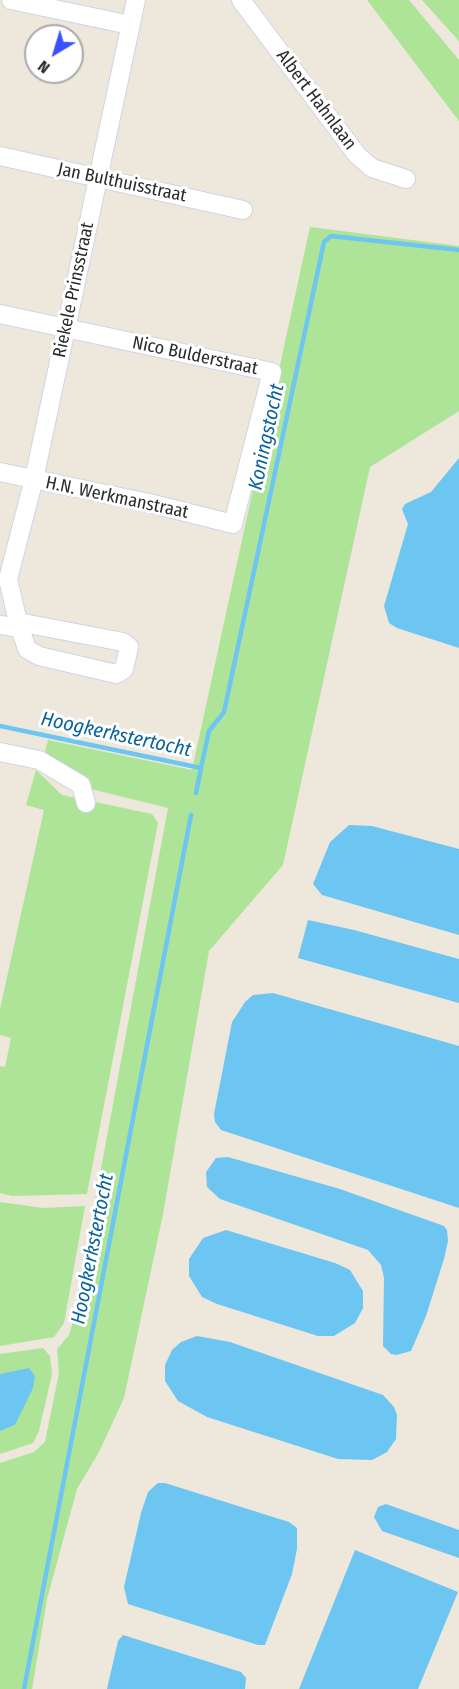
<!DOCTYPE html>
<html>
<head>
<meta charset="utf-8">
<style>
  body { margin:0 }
  #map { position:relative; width:459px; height:1689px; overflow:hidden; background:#ede7dc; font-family:"Fira Sans Condensed",sans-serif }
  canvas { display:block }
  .north { position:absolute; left:24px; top:24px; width:60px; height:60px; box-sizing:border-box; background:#fff; border:2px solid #aaa; border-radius:50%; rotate:218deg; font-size:16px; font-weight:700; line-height:24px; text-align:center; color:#2b2b2b }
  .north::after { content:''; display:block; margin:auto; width:21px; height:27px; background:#3952fd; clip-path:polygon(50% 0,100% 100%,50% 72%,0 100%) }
</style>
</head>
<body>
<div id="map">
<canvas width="459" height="1689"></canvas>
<div class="north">N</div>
</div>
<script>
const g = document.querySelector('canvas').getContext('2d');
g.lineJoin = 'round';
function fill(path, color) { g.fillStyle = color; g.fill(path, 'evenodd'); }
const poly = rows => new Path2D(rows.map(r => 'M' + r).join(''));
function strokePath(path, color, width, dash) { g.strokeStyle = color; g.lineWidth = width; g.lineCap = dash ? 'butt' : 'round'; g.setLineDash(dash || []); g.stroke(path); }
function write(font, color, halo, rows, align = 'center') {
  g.font = font + ' "Fira Sans Condensed",sans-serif'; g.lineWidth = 6; g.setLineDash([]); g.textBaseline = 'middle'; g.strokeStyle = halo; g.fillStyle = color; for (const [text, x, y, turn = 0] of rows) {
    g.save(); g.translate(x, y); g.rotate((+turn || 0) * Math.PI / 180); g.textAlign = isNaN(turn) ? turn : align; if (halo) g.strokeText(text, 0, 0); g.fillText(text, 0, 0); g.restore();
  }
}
const green = poly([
  [367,0,409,0,459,60,459,121],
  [422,0,459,0,459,42,457,39],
  [310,227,459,246,459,411,370,467,283,865,209,951,163,1214,124,1398,99,1452,77,1489,47,1599,32,1689,0,1689,0,1463,34,1452,45,1442,59,1373,57,1349,69,1335,72,1325,168,808,91,789,68,781,45,751,48,740,192,770],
  [36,770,62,795,152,814,158,823,87,1194,12,1196,0,1193,0,1066,5,1067,11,1038,0,1035,0,1009,44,810,26,805],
  [0,1202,44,1208,85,1206,64,1323,54,1337,0,1346],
  [43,1348,50,1356,52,1374,39,1431,33,1443,0,1454,0,1431,15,1425,29,1369,0,1374,0,1354]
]);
const water = poly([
  [459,458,459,648,397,628,389,623,384,606,408,524,402,509,405,504,431,492],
  [349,825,372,826,459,849,459,935,322,895,317,889,313,884,330,842],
  [308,920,354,930,459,959,459,1003,298,958],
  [273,993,459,1046,459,1208,221,1130,215,1122,214,1114,232,1022,245,1002,253,995],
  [228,1157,340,1189,444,1226,447,1230,448,1241,444,1259,426,1316,411,1351,396,1355,391,1354,383,1346,384,1278,381,1265,368,1250,220,1199,207,1187,206,1172,216,1158],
  [226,1230,335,1263,350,1270,363,1291,363,1308,355,1323,334,1336,318,1336,217,1304,202,1297,189,1276,189,1259,203,1238],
  [197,1336,230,1342,383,1395,394,1407,397,1415,396,1439,387,1452,372,1460,338,1459,207,1417,178,1401,165,1381,165,1365,172,1350,181,1342],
  [29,1368,35,1376,33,1388,15,1425,0,1431,0,1374],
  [158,1483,165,1483,289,1522,297,1528,297,1549,292,1574,265,1645,258,1645,128,1604,124,1587,141,1513,148,1492],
  [386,1504,459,1530,459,1558,382,1531,374,1517,378,1507],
  [355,1550,458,1592,418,1689,299,1689],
  [123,1635,241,1672,246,1678,245,1689,107,1689,118,1641]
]);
const stream = poly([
  [0,726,201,768,196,793],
  [201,768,209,731,224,712,324,242,331,236,459,250],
  [24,1689,191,815]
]);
const minor = poly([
  [11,0,130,25],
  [241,0,357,155,372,168,406,179],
  [0,156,243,210],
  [0,314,272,372,233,524,149,503,0,472],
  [18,622,27,649,39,656,116,674,124,669,129,647,123,642,18,622,8,579,34,479,136,0],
  [0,625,20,628],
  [0,752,39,760,81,785,86,803]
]);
const streetNames = [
  ["Albert Hahnlaan",316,100,53],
  ["Jan Bulthuisstraat",122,183,12],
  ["Riekele Prinsstraat",74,290,-78],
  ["Nico Bulderstraat",195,356,12],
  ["H.N. Werkmanstraat",117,498,12]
];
const waterNames = [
  ["Koningstocht",267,437,-78],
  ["Hoogkerkstertocht",116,735,12],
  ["Hoogkerkstertocht",93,1249,-79]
];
fill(green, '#ade498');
fill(water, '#6dc6f1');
strokePath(stream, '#6dc6f1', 4.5);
strokePath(minor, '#d1d4e4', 20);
strokePath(minor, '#fff', 18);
write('18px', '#2b2b2b', '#fff', streetNames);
write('italic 20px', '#0b639e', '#fff', waterNames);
</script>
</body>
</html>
